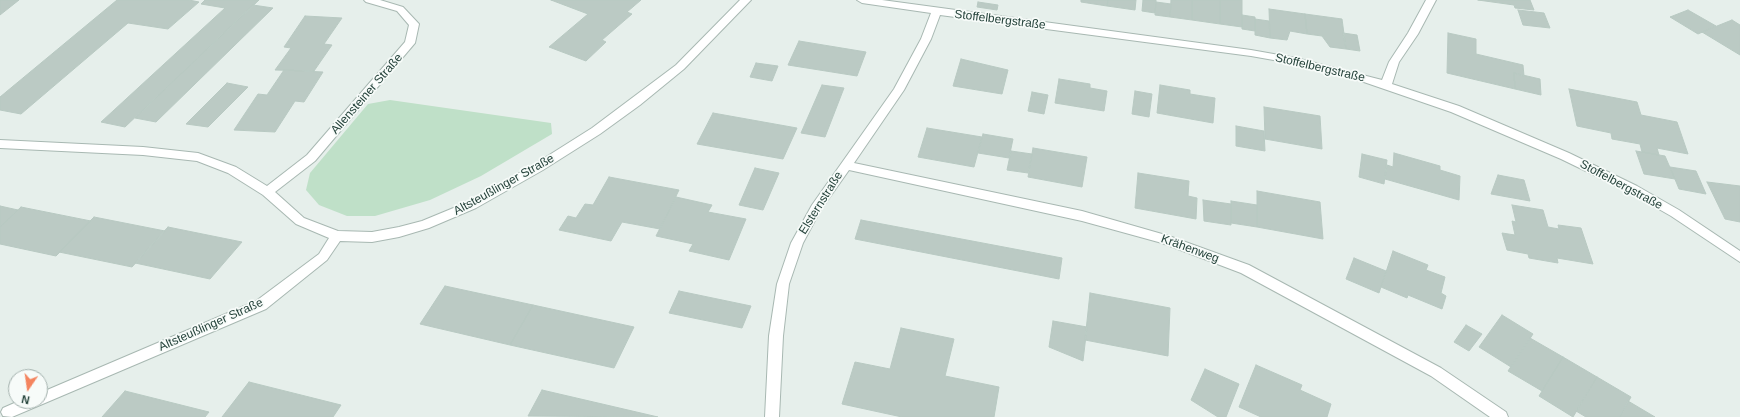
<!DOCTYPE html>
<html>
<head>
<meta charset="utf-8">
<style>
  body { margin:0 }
  #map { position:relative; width:1740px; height:417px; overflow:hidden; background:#e6efeb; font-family:Helvetica,sans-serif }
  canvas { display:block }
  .north { position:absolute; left:8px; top:369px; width:40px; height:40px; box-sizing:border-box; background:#f7fbf9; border:1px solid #a3b1ad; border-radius:50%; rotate:193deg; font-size:11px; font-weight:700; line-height:16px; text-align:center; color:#24423a }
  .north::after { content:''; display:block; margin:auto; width:14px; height:18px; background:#f4845f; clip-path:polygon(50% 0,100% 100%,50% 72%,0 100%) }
</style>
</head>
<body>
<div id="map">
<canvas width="1740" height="417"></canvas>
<div class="north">N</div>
</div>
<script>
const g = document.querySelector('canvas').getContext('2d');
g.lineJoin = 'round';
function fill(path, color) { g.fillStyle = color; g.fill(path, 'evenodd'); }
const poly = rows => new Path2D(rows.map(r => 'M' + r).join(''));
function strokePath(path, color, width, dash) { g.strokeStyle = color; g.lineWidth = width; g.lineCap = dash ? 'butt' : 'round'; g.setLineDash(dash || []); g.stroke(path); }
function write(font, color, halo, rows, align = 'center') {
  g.font = font + ' Helvetica,sans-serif'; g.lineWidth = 3.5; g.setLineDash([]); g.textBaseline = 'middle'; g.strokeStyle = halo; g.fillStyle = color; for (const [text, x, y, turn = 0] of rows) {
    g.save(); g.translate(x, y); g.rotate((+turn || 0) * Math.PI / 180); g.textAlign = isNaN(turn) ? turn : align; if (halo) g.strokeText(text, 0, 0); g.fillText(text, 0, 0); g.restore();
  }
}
const green = poly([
  [390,100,551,123,552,134,481,176,430,200,375,216,347,216,319,205,306,190,310,173,368,104]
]);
const building = poly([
  [0,0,19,0,0,15,0,0],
  [117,0,189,0,199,2,168,29,128,23,21,114,0,110,0,97,117,0],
  [205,0,259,0,125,127,101,122,225,8,201,4,205,0],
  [551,0,641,0,627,12,632,14,602,40,606,42,586,61,549,47,588,14,551,0],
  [1081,0,1108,0,1107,6,1081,2,1081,0],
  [1108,0,1136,0,1135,10,1107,6,1108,0],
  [1143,0,1156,0,1155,13,1142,11,1143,0],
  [1171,0,1192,0,1192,20,1170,17,1171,0],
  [1192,0,1220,0,1220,24,1192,20,1192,0],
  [1220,0,1242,0,1242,27,1220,24,1220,0],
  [1478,0,1530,0,1534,10,1515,8,1514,5,1478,0],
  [978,2,998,5,997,10,977,7,978,2],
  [1156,2,1171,4,1170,17,1155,15,1156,2],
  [253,5,273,8,156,122,135,118,253,5],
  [1269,9,1305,14,1307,34,1290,31,1287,40,1270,38,1269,9],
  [1518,10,1544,13,1550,28,1523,25,1518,10],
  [1688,10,1716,26,1698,34,1670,17,1688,10],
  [1305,14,1342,19,1346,49,1330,47,1322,36,1307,34,1305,14],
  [1242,15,1255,17,1255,31,1242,29,1242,15],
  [305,16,342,18,324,44,332,45,314,71,275,70,291,48,284,47,305,16],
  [1255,19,1269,21,1270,38,1255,35,1255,19],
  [1732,20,1740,25,1740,55,1702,32,1732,20],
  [1343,33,1357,35,1360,51,1346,49,1343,33],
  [1448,33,1476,39,1476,54,1523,65,1524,76,1514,73,1515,89,1447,73,1448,33],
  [799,41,866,52,857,76,788,65,799,41],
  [961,59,1008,70,1002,94,953,86,961,59],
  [756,63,778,66,772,81,750,77,756,63],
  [284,70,323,72,304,102,295,101,275,132,234,130,258,94,267,95,284,70],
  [1514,73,1540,79,1541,95,1515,89,1514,73],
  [1059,79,1090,84,1090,88,1107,91,1104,111,1055,103,1059,79],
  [227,83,248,87,208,127,186,124,227,83],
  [822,85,844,88,825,137,801,133,822,85],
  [1160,85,1190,90,1190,94,1215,98,1213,123,1157,113,1160,85],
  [1569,89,1637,102,1641,115,1677,122,1688,154,1657,148,1659,155,1642,152,1640,144,1612,139,1611,133,1577,126,1569,89],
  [1135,91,1152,94,1149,117,1132,114,1135,91],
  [1032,92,1048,95,1044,114,1028,111,1032,92],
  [1264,107,1320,116,1322,149,1265,139,1264,107],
  [713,113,797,128,783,159,697,144,713,113],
  [1236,126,1264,131,1265,151,1236,146,1236,126],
  [927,128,982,137,974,167,918,157,927,128],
  [983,134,1013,139,1009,158,978,153,983,134],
  [1033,148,1087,157,1082,187,1028,177,1033,148],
  [1011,151,1032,154,1028,173,1007,170,1011,151],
  [1636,151,1665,156,1675,179,1644,174,1636,151],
  [1394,153,1440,166,1440,170,1460,176,1459,200,1385,179,1387,165,1393,167,1394,153],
  [1362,154,1387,160,1384,184,1359,177,1362,154],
  [1670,167,1696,171,1706,194,1679,189,1670,167],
  [755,168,779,173,763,210,739,205,755,168],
  [1138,173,1189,181,1188,196,1197,198,1196,219,1135,208,1138,173],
  [1498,175,1524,180,1530,201,1491,194,1498,175],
  [609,177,679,190,660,229,622,222,611,241,559,230,568,216,576,218,585,204,593,205,609,177],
  [1707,182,1740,186,1740,222,1725,219,1707,182],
  [1257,191,1320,202,1323,239,1257,227,1257,191],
  [676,197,712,205,708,212,746,219,729,260,689,251,693,244,656,236,676,197],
  [1203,200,1231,204,1231,225,1204,221,1203,200],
  [1231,201,1257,205,1257,227,1231,223,1231,201],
  [1512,205,1543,210,1548,227,1559,229,1558,225,1581,228,1593,264,1557,258,1558,263,1529,258,1528,254,1507,250,1502,233,1515,235,1512,221,1516,222,1512,205],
  [0,206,18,210,0,227,0,206],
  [21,207,91,221,56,256,0,244,0,227,21,207],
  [94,217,165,231,132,267,59,252,94,217],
  [861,220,1062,258,1059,279,855,239,861,220],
  [168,227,242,242,210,279,135,263,168,227],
  [1393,251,1428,265,1426,270,1445,277,1441,293,1446,296,1442,309,1408,295,1407,298,1381,287,1393,251],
  [1354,258,1386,271,1379,293,1346,279,1354,258],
  [445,286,533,305,510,345,420,324,445,286],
  [679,291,751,306,742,328,669,313,679,291],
  [1090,293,1170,308,1168,356,1085,340,1090,293],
  [533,305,634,327,614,368,510,345,533,305],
  [1502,315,1533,334,1511,367,1479,347,1502,315],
  [1053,321,1087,327,1083,361,1049,347,1053,321],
  [1466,325,1482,334,1469,351,1454,342,1466,325],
  [901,328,954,339,945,376,999,387,994,417,902,417,842,404,855,362,890,369,901,328],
  [1530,338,1563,357,1542,391,1508,371,1530,338],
  [1563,357,1597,377,1573,417,1539,396,1563,357],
  [1256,365,1302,385,1300,390,1331,404,1327,417,1261,417,1239,407,1256,365],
  [1205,369,1239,384,1226,417,1218,417,1191,400,1205,369],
  [1597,377,1631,397,1620,417,1586,417,1576,411,1597,377],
  [249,382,341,405,333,417,222,417,249,382],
  [542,390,658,417,528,416,542,390],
  [125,391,209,412,205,417,102,417,125,391],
  [1628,401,1655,417,1620,417,1628,401]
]);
const minor = poly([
  [364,0,380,0,403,7,419,24,415,43,315,161,275,192,304,218,338,231,372,232,399,227,422,221,468,202,535,164,592,128,676,65,740,0,751,0,684,69,640,105,600,134,543,170,476,208,429,228,399,237,372,242,340,241,327,260,266,309,45,403,12,417,3,416,1,412,3,408,19,401,40,401,40,393,256,301,319,254,329,238,296,224,263,195,228,173,197,161,143,155,0,148,0,140,143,147,198,153,236,167,267,186,307,155,405,42,409,25,397,11,366,2,364,0],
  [857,0,882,0,1251,50,1296,58,1382,80,1389,62,1408,33,1426,0,1436,0,1418,34,1399,62,1392,84,1459,106,1569,153,1637,186,1679,210,1740,251,1740,262,1671,216,1629,192,1561,159,1451,112,1358,80,1296,64,1251,56,940,15,931,39,904,90,854,163,1082,211,1169,236,1249,265,1441,368,1506,412,1508,417,1490,417,1431,376,1241,273,1162,243,1082,221,849,170,820,211,803,243,789,284,783,336,779,417,765,417,769,336,777,284,791,243,812,205,894,89,921,39,931,13,862,3,857,0]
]);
const streetNames = [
  ["Stoffelbergstraße",1000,20,7],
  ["Stoffelbergstraße",1320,68,13],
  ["Allensteiner Straße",367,94,-49],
  ["Altsteußlinger Straße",504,185,-29],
  ["Stoffelbergstraße",1621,185,28],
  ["Elsternstraße",821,203,-58],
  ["Krähenweg",1190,249,20],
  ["Altsteußlinger Straße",211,325,-24]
];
fill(green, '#bfe0c8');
fill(building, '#bbcac4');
strokePath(building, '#b8c9c2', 1);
strokePath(minor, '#a8b8b2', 2);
fill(minor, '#fff');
write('12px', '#24423a', '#f7fbf9', streetNames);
</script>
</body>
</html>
